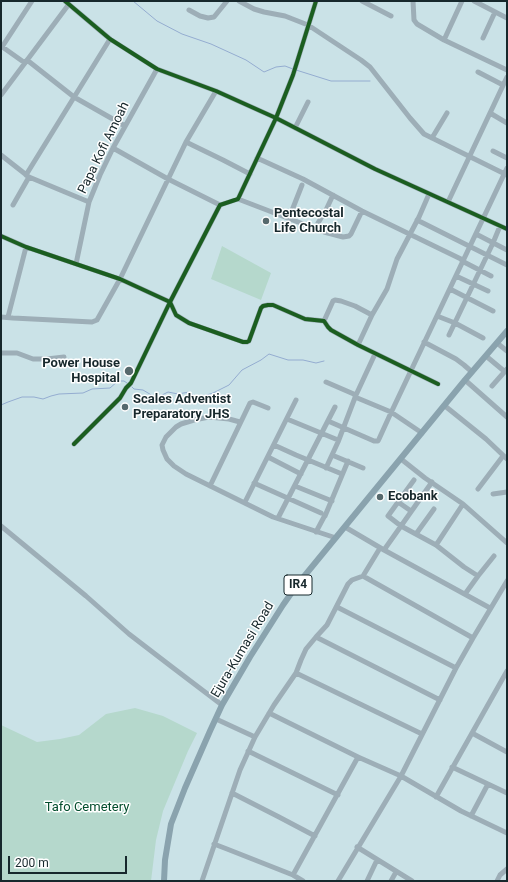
<!DOCTYPE html>
<html>
<head>
<meta charset="utf-8">
<style>
  body { margin:0 }
  #map { position:relative; width:508px; height:882px; overflow:hidden; background:#cae2e7; font-family:Roboto,sans-serif }
  canvas { display:block }
  .frame { position:absolute; inset:0; border:2px solid #17282c; pointer-events:none }
  .scale { position:absolute; left:8px; top:856px; width:119px; height:18px; box-sizing:border-box; border:2px solid #17282c; border-top:0; padding-left:5px; font-size:12px; line-height:14px; white-space:nowrap; color:#17282c; -webkit-text-stroke:3px #fff; paint-order:stroke }
</style>
</head>
<body>
<div id="map">
<canvas width="508" height="882"></canvas>
<div class="frame"></div>
<div class="scale">200 m</div>
</div>
<script>
const g = document.querySelector('canvas').getContext('2d');
g.lineJoin = 'round';
function fill(path, color) { g.fillStyle = color; g.fill(path, 'evenodd'); }
const poly = rows => new Path2D(rows.map(r => 'M' + r).join(''));
function strokePath(path, color, width, dash) { g.strokeStyle = color; g.lineWidth = width; g.lineCap = dash ? 'butt' : 'round'; g.setLineDash(dash || []); g.stroke(path); }
function write(font, color, halo, rows, align = 'center') {
  g.font = font + ' Roboto,sans-serif'; g.lineWidth = 3; g.setLineDash([]); g.textBaseline = 'middle'; g.strokeStyle = halo; g.fillStyle = color; for (const [text, x, y, turn = 0] of rows) {
    g.save(); g.translate(x, y); g.rotate((+turn || 0) * Math.PI / 180); g.textAlign = isNaN(turn) ? turn : align; if (halo) g.strokeText(text, 0, 0); g.fillText(text, 0, 0); g.restore();
  }
}
const green = poly([
  [222,246,271,273,261,300,211,279],
  [135,708,163,716,197,733,188,751,163,811,156,840,151,881,1,881,1,725,37,742,60,739,79,735,106,714]
]);
const stream = poly([
  [133,1,157,21,182,34,211,44,246,60,264,72,276,67,285,66,293,69],
  [296,70,331,81,370,81],
  [132,387,134,389,143,390,153,396,160,396,168,392,178,394,189,392,197,398,213,393,229,385,242,370,261,360,269,354,288,360,303,360,316,363,324,361],
  [1,405,8,402,22,397,34,397,43,399,51,396,59,394,83,393,92,389,110,388,118,381,124,381,127,383]
]);
const minor = poly([
  [65,1,110,39,157,69,216,91,276,118,375,169,507,229],
  [239,1,254,9,264,12,285,16,308,25,361,60,370,67,410,118,424,134,507,175],
  [362,1,391,16],
  [413,1,414,20,417,24,444,40,507,70],
  [474,1,507,18],
  [189,10,200,16,208,18,214,17,227,1],
  [483,38,495,12],
  [444,40,462,1],
  [1,46,25,63],
  [2,47,32,1],
  [27,60,74,97,125,126],
  [478,72,503,85],
  [1,95,69,4],
  [490,113,507,123],
  [295,128,308,102],
  [432,138,447,113],
  [186,142,223,160,250,174],
  [113,148,168,179,220,205],
  [493,151,507,158],
  [1,155,29,177,89,202],
  [257,158,303,179,362,211,463,260],
  [26,175,110,39],
  [238,199,324,232,343,237,349,236,351,234,362,211],
  [448,202,507,77],
  [13,205,29,177],
  [289,218,302,185],
  [417,220,507,265],
  [318,223,326,210,333,195],
  [476,234,507,250],
  [1,236,26,247,120,279,170,302,176,315,189,323,243,342,247,342,249,341,261,308,263,306,268,305,273,305,305,319,324,321,328,327,331,330,358,345,438,384],
  [462,261,491,276],
  [76,264,89,202,100,175,113,148,157,69],
  [456,276,488,291],
  [450,289,493,311],
  [437,316,455,323,483,338],
  [1,317,13,318,92,322,97,320,120,279,186,142,216,91],
  [8,317,26,247],
  [324,321,333,301,335,300,341,301,355,306,372,315],
  [449,335,493,243,500,226],
  [424,342,456,359,464,365,472,372],
  [497,343,507,351],
  [358,345,372,315,387,289,397,259,419,217,429,194],
  [1,353,17,353,33,359,47,359,64,357],
  [486,356,504,371],
  [465,380,507,417],
  [326,382,356,395],
  [492,386,507,369],
  [355,397,391,412,422,433],
  [445,406,486,439,507,459],
  [287,419,338,440],
  [328,421,374,441,378,441,379,439,389,417,507,168],
  [240,422,229,419,209,417,194,420,181,424,176,427,166,437,162,445,163,450,167,459,174,466,186,474,273,517,336,538],
  [74,444,120,398,126,388,131,383,170,302,220,205,238,199,276,118,293,75,316,1],
  [274,445,296,455,342,474],
  [332,455,363,468],
  [268,457,301,474],
  [401,459,425,478,463,504,507,543],
  [326,468,338,442,356,395,375,354],
  [414,480,406,491,419,500],
  [254,483,321,513],
  [210,486,250,403,253,402,268,408],
  [295,486,332,501],
  [478,489,503,456],
  [406,491,388,516,401,526,432,482],
  [493,494,507,492],
  [245,502,296,400],
  [398,502,411,511],
  [278,518,335,407],
  [1,526,86,596,129,634,172,667,222,705],
  [345,527,384,550,490,608],
  [316,532,324,517,325,516,348,461],
  [416,534,434,509],
  [436,545,464,567,478,576],
  [384,550,401,526,436,545,463,504],
  [363,576,473,638],
  [465,594,478,576,494,556],
  [337,607,456,668],
  [316,637,440,700],
  [296,673,422,734],
  [269,713,358,757,401,776,461,811,507,833],
  [216,719,255,737],
  [472,733,507,752],
  [248,751,338,795],
  [452,767,507,793],
  [232,793,279,817,315,836],
  [436,797,507,671],
  [471,816,488,784],
  [214,844,227,849,293,875,303,881],
  [357,847,412,881],
  [293,875,358,757],
  [202,881,240,770,255,737,274,705,296,673,301,660,306,649,316,637,327,625,348,584,352,580,363,576,380,548],
  [338,881,401,776,456,668,473,638,507,581],
  [367,881,377,860],
  [391,881,396,872],
  [497,881,500,875,507,869]
]);
const major = poly([
  [164,881,165,860,171,824,185,788,210,731,222,705,250,657,283,605,297,585,465,380,507,331]
]);
const cycleway = poly([
  [65,1,110,39,157,69,216,91,276,118,375,169,507,229],
  [1,236,26,247,120,279,170,302,176,315,189,323,243,342,247,342,249,341,261,308,263,306,268,305,273,305,305,319,324,321,328,327,331,330,358,345,438,384],
  [74,444,120,398,126,388,131,383,170,302,220,205,238,199,276,118,293,75,316,1]
]);
const markers = [
  [266,221,4,"#56696d"],
  [129,371,5,"#56696d"],
  [125,407,4,"#56696d"],
  [380,497,4,"#56696d"]
];
const shields = [
  [298,585,28]
];
const shieldNames = [
  ["IR4",298,585]
];
const streetNames = [
  ["Papa Kofi Amoah",104,148,-64],
  ["Ejura-Kumasi Road",243,650,-59]
];
const poiNames = [
  ["Pentecostal",274,214],
  ["Life Church",274,229],
  ["Power House",120,364,"right"],
  ["Hospital",120,379,"right"],
  ["Scales Adventist",133,400],
  ["Preparatory JHS",133,415],
  ["Ecobank",388,497]
];
const parkNames = [
  ["Tafo Cemetery",87,808]
];
fill(green, '#b5d8cc');
strokePath(stream, '#94acd0', 1);
strokePath(minor, '#9daeb7', 5);
strokePath(major, '#8aa3ae', 6);
strokePath(cycleway, '#1b5e20', 4);
for (const [x, y, r, color] of markers) { const dot = new Path2D(); dot.arc(x, y, r, 0, 2 * Math.PI); g.fillStyle = color; g.fill(dot); strokePath(dot, '#fff', 1.5); }
for (const [x, y, w] of shields) { const box = new Path2D(); box.roundRect(x - w / 2, y - 10, w, 20, 3); g.fillStyle = '#fff'; g.fill(box); strokePath(box, '#17282c', 1); }
write('bold 12px', '#17282c', null, shieldNames);
write('13px', '#17282c', '#fff', streetNames);
write('bold 13px', '#17282c', '#fff', poiNames, 'left');
write('13px', '#034d2d', '#fff', parkNames);
</script>
</body>
</html>
